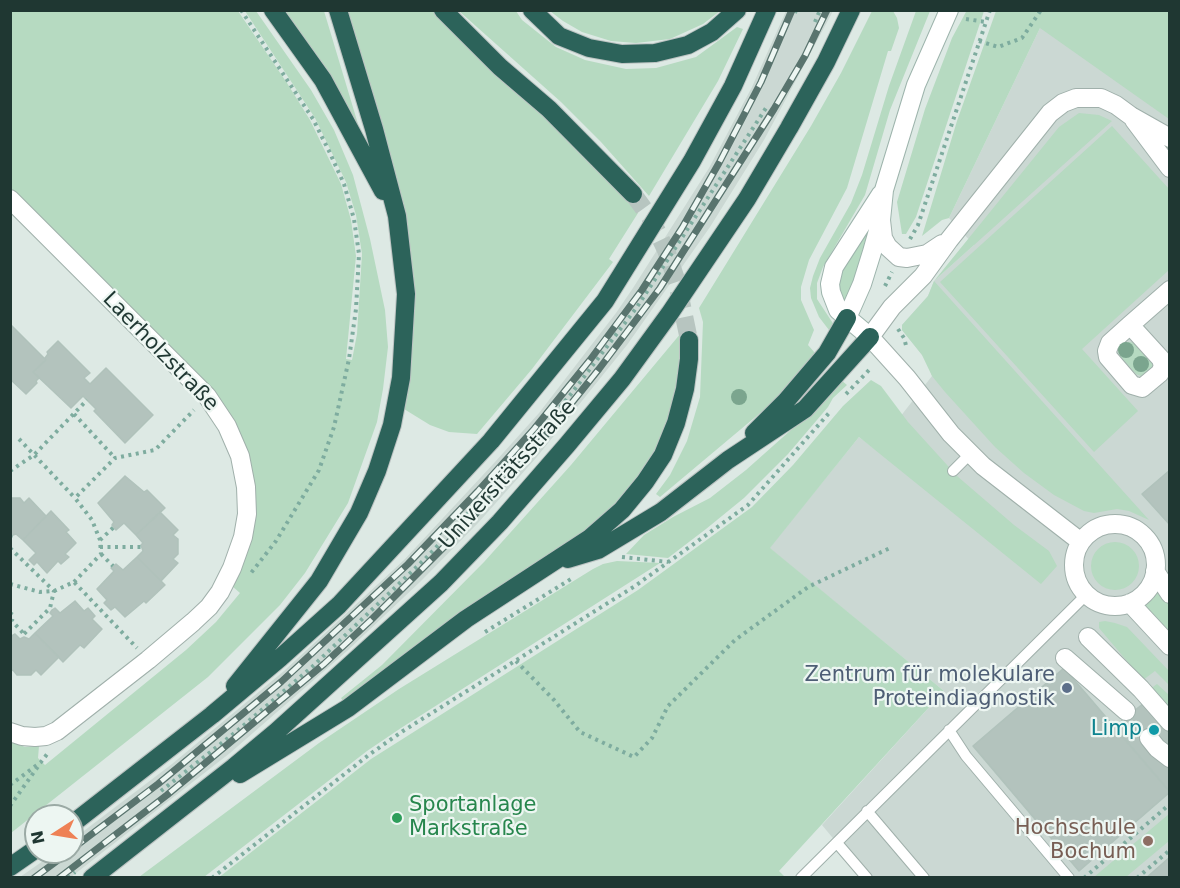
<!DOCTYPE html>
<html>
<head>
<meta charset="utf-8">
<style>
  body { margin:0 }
  #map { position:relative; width:1180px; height:888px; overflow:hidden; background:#dde9e4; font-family:"DejaVu Sans",sans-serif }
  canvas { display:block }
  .frame { position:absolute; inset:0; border:12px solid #1f3732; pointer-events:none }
  .north { position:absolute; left:24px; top:804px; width:60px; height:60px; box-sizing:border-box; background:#edf6f2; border:2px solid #9baaa5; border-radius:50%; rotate:258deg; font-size:16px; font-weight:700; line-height:24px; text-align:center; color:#1f3732 }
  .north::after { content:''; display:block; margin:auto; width:21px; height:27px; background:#ee8155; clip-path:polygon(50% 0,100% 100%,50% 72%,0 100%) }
</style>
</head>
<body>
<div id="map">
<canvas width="1180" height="888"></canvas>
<div class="frame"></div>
<div class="north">N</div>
</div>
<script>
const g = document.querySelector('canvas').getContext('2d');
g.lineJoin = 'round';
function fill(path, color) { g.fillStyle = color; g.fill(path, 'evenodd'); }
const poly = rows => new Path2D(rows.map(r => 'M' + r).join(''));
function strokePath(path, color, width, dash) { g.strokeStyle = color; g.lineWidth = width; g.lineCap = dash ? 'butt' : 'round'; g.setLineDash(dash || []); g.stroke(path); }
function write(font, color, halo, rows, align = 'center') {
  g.font = font + ' "DejaVu Sans",sans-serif'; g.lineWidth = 4.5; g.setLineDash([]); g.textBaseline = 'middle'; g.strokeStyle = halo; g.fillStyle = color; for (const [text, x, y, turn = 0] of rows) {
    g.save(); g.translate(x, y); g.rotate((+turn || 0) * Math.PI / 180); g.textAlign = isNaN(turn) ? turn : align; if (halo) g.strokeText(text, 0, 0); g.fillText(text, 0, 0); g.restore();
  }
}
const built = poly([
  [786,11,833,11,764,140,710,227,627,345,536,458,478,523,421,581,347,651,230,753,71,877,20,877,56,852,72,852,72,840,172,764,284,671,404,560,495,462,539,413,616,313,633,288,709,168,752,87],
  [1169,11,1169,877,865,877,822,825,944,691,769,548,859,437,875,449,932,376,927,361,902,330,902,325,928,296,934,281,974,245,949,218,1040,28]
]);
const green = poly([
  [967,10,984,11,916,217,906,234,902,234,897,202,925,109,952,38],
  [11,11,238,11,287,83,310,120,341,184,351,220,356,256,346,359,352,360,357,334,362,254,356,215,346,182,315,118,245,11,256,11,311,90,334,130,353,175,370,239,385,310,388,347,383,389,377,422,348,503,305,573,280,605,208,677,11,833,10,741,25,747,39,746,38,758,45,765,186,650,216,622,240,593,232,586,252,512,212,390,11,189],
  [281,11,324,11,361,134],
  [344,11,435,11,585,155,638,213,609,259,613,262,532,369,477,434,449,432,430,425,404,409,411,363,414,317,413,277],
  [459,11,516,11,522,20,556,47,585,60,626,69,656,68,696,57,737,27,743,29,718,81,649,196,601,142,561,102],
  [550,11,720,11,703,24,670,39,636,43,611,41,582,32,563,21],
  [872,11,893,11,897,18,899,28,891,51,888,51,847,188,809,260,801,287,801,300,814,330,808,345,815,353,784,393,660,497,656,494,670,475,687,441,700,397,703,322,699,308,811,126,841,73],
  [916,11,930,11,890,110,865,195,823,267,817,283,817,299,836,328,832,334,819,317,811,298,810,288,813,276,820,258,851,203,862,175,889,86],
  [996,11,1169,11,1169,119,1040,28,949,218,942,220,922,236,957,121],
  [1079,113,1099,115,1112,121,934,281,1149,520,1129,511,1117,509,1094,513,1084,511,1054,495,1024,473,995,447,945,392,932,376,922,355,902,330,902,325,928,296,934,281,1059,127],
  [1112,126,1169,189,1169,270,1082,349,1138,411,1094,452,940,282],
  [867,231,871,233,847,302,843,300,838,281,841,268],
  [681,333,682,360,669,419,658,448,642,476,618,504,575,541,343,701,341,698,382,665,484,562,571,465],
  [1130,342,1135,343,1153,363,1155,366,1148,375,1141,376,1136,374,1119,355,1118,349,1124,343],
  [841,380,847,385,833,398,828,407,788,454,744,498,706,529,668,558,626,554,644,535,673,517,710,498,746,470,801,421],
  [871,380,881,386,908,422,957,476,1014,525,1049,551,1057,566,1041,584,859,437,770,548,944,691,779,871,785,877,218,878,371,759,638,590,752,507,793,465,843,406],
  '1091 566a24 24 0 1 1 48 0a24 24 0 1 1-48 0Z',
  [617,561,660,563,401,728,367,751,204,877,139,877,319,743,399,689,593,569,603,564],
  [1157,592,1169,605,1169,636,1142,607,1153,599],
  [1105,621,1115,623,1127,627,1169,671,1169,685,1155,671,1143,680,1099,628,1099,622],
  [1157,684,1169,695,1169,711,1150,689],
  [1169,814,1169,841,1126,877,1094,877]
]);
const building = poly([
  [10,324,46,360,33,372,39,378,36,381,37,383,26,394,10,379,10,324],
  [58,341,90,373,84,378,90,384,106,368,153,415,125,443,94,411,96,409,83,396,71,408,33,372,46,360,45,358,48,354,47,352,58,341],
  [1170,470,1170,525,1142,494,1170,470],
  [125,476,144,492,147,490,165,508,136,535,124,523,116,530,112,525,114,522,98,503,125,476],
  [10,498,20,498,24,503,29,498,46,516,23,540,16,534,10,536,10,498],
  [51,511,69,530,66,532,76,543,65,554,69,557,61,564,58,561,47,573,37,562,34,565,29,560,36,553,23,540,51,511],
  [160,512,178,530,173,535,178,539,178,554,173,559,178,563,161,581,137,557,143,551,141,545,143,543,136,535,160,512],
  [137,557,165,585,146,603,144,601,125,617,115,607,111,610,104,603,107,600,97,589,114,571,111,568,116,564,123,570,137,557],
  [75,601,84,611,88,608,95,616,92,619,102,629,84,648,80,645,63,662,35,633,53,616,50,613,52,610,55,608,60,613,75,601],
  [35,633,59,657,41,675,36,670,31,675,17,675,13,670,10,672,10,637,15,634,20,639,24,637,29,639,35,633],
  [1064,668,1170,792,1079,871,973,746,1064,668],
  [1144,703,1170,712,1170,792,1114,727,1144,703],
  [1170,857,1170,878,1146,878,1170,857]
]);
const highwayTunnel = poly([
  [633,194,650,217,666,250,677,282,689,340]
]);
const path = poly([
  [241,10,313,119,329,151,344,184,354,219,359,254,356,309,349,359,334,427,319,470,276,541,251,573],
  [795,13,796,10],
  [966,19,986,22],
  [815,22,820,10],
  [979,41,998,47,1022,38,1041,10],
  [910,239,918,225,990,10],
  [885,286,892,272],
  [898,329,904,338,907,349],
  [846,394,872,367],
  [74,414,115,458],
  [19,439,75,498],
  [10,471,34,455,87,400],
  [10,538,11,535],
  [100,540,114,527],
  [100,547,141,547],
  [10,548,54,591,50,608,24,634,24,637],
  [101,554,113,566],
  [622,557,668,562],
  [74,582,101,554,100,540,92,520,75,498,115,458,155,450,194,410],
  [10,584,40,592,54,591,74,582,137,648],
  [10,613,13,615,12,621,24,634],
  [485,632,571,579],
  [516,661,554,700,580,732,634,757,652,738,668,706,735,640,808,587,892,547],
  [1047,680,1055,674],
  [10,785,41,762,48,753],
  [161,791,237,731,312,667,427,557,488,492,571,394,637,307,766,108],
  [10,806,39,765],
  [68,878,75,872],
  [212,878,370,754,403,731,635,586,748,505,829,413],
  [1084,878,1170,804],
  [1137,878,1170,850]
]);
const lane = poly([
  [953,471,970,454],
  [949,730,966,756,1069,878],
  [867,811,924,878],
  [837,843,867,878],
  [801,878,1086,595]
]);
const street = poly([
  [1134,120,1170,168],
  [10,199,207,396,227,426,240,456,246,487,247,514,243,537,232,568,220,592,209,607,193,622,148,660,57,731,46,736,35,737,22,736,10,732],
  [881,220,883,238,888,247,899,257,907,258,927,254,942,244],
  [1130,325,1161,359,1163,366,1160,373,1142,388,1132,385,1108,357,1107,351,1110,343,1130,325,1170,290],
  '1074 565a41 41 0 1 1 82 0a41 41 0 1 1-82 0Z',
  [1081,542,983,466,951,434,907,378,870,337,892,307,923,276,949,240,1050,113,1063,103,1076,98,1101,98,1116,105,1131,116,1170,138],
  [1155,571,1170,594],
  [1130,603,1170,646],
  [1088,637,1141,689,1170,722],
  [1065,658,1126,711],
  [1149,738,1157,748,1170,758]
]);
const secondary = poly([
  [847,318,862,284,872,252,881,220,884,190,916,85,949,10],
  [870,337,838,310,831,292,830,284,834,267,881,194]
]);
const highway = poly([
  [273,10,323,80,383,191],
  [443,10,500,67,549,109,633,194],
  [532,10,559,36,589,48,622,54,655,53,688,45,712,32,737,10],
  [754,433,786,401,827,353,847,318],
  [568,559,598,550,661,512,728,460,805,409,870,337],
  [235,686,319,581,359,513,377,471,392,425,401,378,406,294,397,216,374,129,338,10],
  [240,774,348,708,466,619,590,538,622,510,645,482,663,455,676,423,685,389,689,359,689,340],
  [72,824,212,715,280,658,339,605,491,441,605,301,692,161,733,86,767,10],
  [10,867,36,849],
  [92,878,234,767,276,732,441,583,500,522,567,445,622,379,670,313,747,199,789,128,826,62,851,10]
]);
const rail = poly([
  [72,849,158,784,281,682,408,564,478,491,534,429,590,360,642,290,682,228,719,163,761,82,792,10],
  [34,878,69,852],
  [59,878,167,795,324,664,371,620,462,529,533,451,599,369,660,288,774,109,805,56,827,10]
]);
const trees = [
  [1126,350],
  [1141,364],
  [739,397]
];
const markers = [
  [1067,688,6,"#5c6f8a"],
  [1154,730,6,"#0f9aa8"],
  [397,818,6,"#2e9e5b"],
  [1148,841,6,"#8d6e63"]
];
const streetNames = [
  ["Laerholzstraße",160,352,46],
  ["Universitätsstraße",508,475,-48]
];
const serviceNames = [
  ["Zentrum für molekulare",1055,676],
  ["Proteindiagnostik",1055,700]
];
const cultureNames = [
  ["Limp",1142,730]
];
const leisureNames = [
  ["Sportanlage",409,806],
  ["Markstraße",409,830]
];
const educationNames = [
  ["Hochschule",1136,829],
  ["Bochum",1136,853]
];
fill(built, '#cbd8d3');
fill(green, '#b6dac1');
fill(building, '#b3c3bd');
strokePath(building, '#b0c2bb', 1.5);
strokePath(highwayTunnel, '#b7c5c0', 18, [18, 9]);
strokePath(lane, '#a0b0ab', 12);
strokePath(street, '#a0b0ab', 20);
strokePath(secondary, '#9db4ac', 20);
strokePath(highway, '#bcc3c2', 20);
strokePath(path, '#7eac9f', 4, [3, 4.5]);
strokePath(lane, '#fff', 10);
strokePath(street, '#fff', 18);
strokePath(secondary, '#fff', 18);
strokePath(highway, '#2c635a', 18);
strokePath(rail, '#59746e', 7);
strokePath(rail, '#edf6f2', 4.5, [14]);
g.fillStyle = '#7ba58e';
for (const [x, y] of trees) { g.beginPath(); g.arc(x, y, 8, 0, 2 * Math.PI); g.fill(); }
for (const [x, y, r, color] of markers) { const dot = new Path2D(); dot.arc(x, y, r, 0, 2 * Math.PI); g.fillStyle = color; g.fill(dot); strokePath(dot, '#edf6f2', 2); }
write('21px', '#1f3732', '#edf6f2', streetNames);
write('21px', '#4e5e75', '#edf6f2', serviceNames, 'right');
write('21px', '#0d838f', '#edf6f2', cultureNames, 'right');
write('21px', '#27864d', '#edf6f2', leisureNames, 'left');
write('21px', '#785e54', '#edf6f2', educationNames, 'right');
</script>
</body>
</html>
